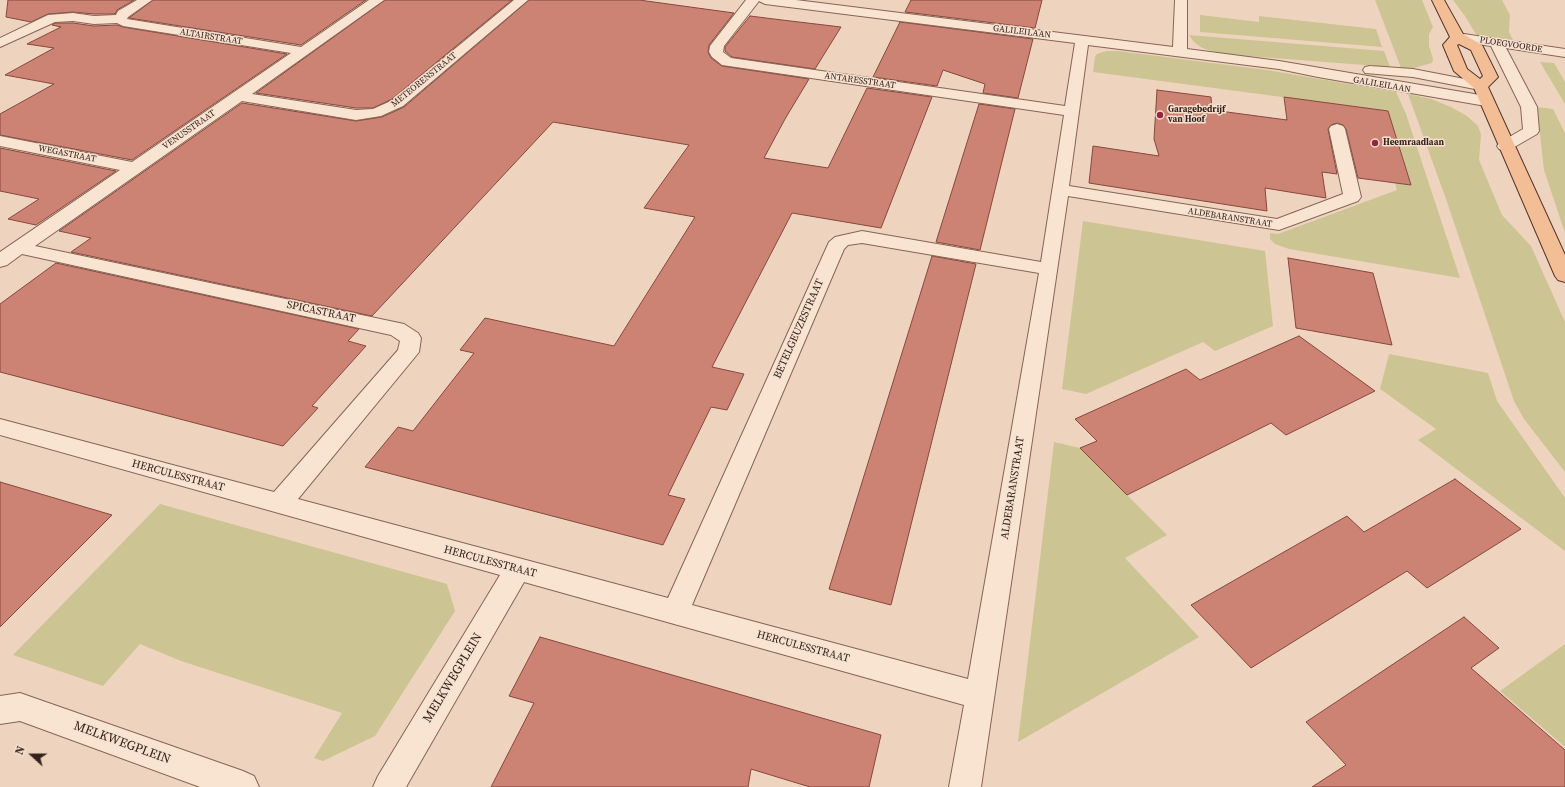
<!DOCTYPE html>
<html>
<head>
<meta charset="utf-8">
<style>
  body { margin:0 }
  #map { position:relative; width:1565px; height:787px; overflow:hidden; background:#eed4bf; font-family:"Source Serif 4",serif }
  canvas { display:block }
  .north { position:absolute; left:12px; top:735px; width:40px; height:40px; -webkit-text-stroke:3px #f6e0ce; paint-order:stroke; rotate:291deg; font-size:11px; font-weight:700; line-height:16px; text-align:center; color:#36221c }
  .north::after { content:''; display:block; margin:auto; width:14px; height:18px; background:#36221c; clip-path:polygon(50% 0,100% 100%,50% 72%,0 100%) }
</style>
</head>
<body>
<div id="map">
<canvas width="1565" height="787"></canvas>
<div class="north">N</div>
</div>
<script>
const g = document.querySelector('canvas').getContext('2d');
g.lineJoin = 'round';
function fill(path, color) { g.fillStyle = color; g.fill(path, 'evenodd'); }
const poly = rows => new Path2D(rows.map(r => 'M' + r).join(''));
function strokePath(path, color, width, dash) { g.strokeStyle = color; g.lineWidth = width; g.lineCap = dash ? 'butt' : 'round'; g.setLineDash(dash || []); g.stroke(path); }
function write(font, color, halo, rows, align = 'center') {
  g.font = font + ' "Source Serif 4",serif'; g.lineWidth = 3; g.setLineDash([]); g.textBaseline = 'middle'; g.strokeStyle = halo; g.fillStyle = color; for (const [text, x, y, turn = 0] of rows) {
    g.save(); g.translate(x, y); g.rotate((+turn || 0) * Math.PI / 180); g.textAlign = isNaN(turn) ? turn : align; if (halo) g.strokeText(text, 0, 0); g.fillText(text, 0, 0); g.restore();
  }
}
const green = poly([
  [1375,0,1422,0,1433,27,1429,34,1429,46,1433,59,1432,63,1414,68,1401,68],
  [1453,0,1502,0,1510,15,1509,32,1513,40,1477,36,1465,16],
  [1200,15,1259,22,1259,16,1376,29,1382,47,1200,32],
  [1189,35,1384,51,1390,67,1222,54,1202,48,1194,42],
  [1107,51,1118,51,1267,70,1396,92,1406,114,1460,278,1289,249,1275,244,1270,239,1270,233,1278,234,1397,190,1395,183,1411,185,1388,111,1093,72,1095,57,1097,54],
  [1540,62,1554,63,1565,82,1565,104],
  [1408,94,1431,99,1451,107,1467,116,1478,126,1481,134,1479,160,1502,215,1531,246,1565,322,1565,472,1524,419,1514,401,1446,199],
  [1537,107,1553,109,1565,133,1565,233,1544,170],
  [1083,221,1265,251,1273,326,1215,351,1203,342,1086,394,1062,389],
  [1389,354,1488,373,1497,401,1565,498,1565,551,1418,440,1436,429,1380,389],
  [1054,442,1080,448,1167,535,1125,558,1199,637,1018,742],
  [160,504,447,584,455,611,375,736,323,761,314,758,342,713,181,661,140,644,103,686,13,655],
  [1565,644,1565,747,1500,691]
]);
const building = poly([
  [8,0,134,0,117,10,115,14,94,14,73,12,48,14,31,22,6,17,8,0],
  [153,0,366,0,301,45,129,18,153,0],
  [385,0,512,0,392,99,373,108,356,108,256,93,385,0],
  [529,0,639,0,734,13,709,45,708,52,711,58,722,66,809,79,785,119,764,158,828,168,867,88,932,97,881,228,792,213,712,367,744,374,727,410,711,407,668,495,685,499,663,545,365,467,398,427,413,431,474,353,460,350,485,318,614,346,695,217,644,208,689,145,553,122,372,316,71,252,91,238,59,231,242,103,356,121,382,117,404,107,529,0],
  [911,0,1042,0,1035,28,905,12,911,0],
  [750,16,782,20,841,27,815,69,732,57,725,51,725,47,750,16],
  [900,22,1033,39,1018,98,983,93,985,84,943,70,937,86,873,77,900,22],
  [55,23,73,23,94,26,117,25,123,27,287,54,132,160,0,135,0,114,54,84,5,75,54,48,27,44,61,27,52,25,55,23],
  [1157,90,1211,97,1212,110,1287,120,1284,97,1388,111,1411,185,1358,178,1346,129,1343,125,1337,123,1331,125,1328,129,1337,174,1322,172,1326,198,1265,188,1267,211,1089,183,1093,146,1159,156,1154,139,1157,90],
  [979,104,1015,109,980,250,936,242,979,104],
  [0,148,116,171,36,225,8,219,39,199,0,191,0,148],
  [932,256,976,264,891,605,829,589,932,256],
  [1288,258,1373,273,1392,345,1296,328,1288,258],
  [56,263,359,329,348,341,366,346,312,406,318,408,283,446,0,372,0,304,56,263],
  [1299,336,1375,391,1286,435,1271,423,1127,495,1080,448,1097,441,1075,419,1186,369,1200,380,1299,336],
  [1455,479,1521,529,1427,588,1407,571,1251,668,1191,605,1347,516,1364,532,1455,479],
  [0,482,112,515,0,627,0,482],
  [1464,617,1499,648,1471,668,1565,750,1565,787,1312,787,1346,765,1306,722,1464,617],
  [540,637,881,735,869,787,810,787,751,769,748,787,491,787,534,703,509,696,540,637]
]);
const minor = poly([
  [137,0,152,0,128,17,127,19,301,47,369,0,384,0,252,94,356,110,373,109,393,100,514,0,528,0,403,106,381,116,356,120,242,101,35,246,404,324,418,333,421,338,419,352,415,357,298,499,668,598,829,242,835,237,862,231,1041,262,1064,115,722,65,712,57,709,52,710,46,746,0,796,0,1173,47,1175,0,1187,0,1187,49,1279,61,1486,96,1491,98,1494,101,1491,104,1486,106,1318,77,1279,69,1088,45,1069,186,1277,219,1343,194,1329,129,1331,126,1337,124,1343,126,1345,129,1361,197,1358,201,1279,230,1068,196,981,787,949,787,964,705,524,582,406,787,373,787,378,776,500,575,0,435,0,419,274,492,398,350,400,341,391,335,22,254,7,265,0,267,0,252,120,170,0,146,0,136,132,162,291,53,123,26,117,23,94,24,73,21,55,22,0,47,0,38,48,15,73,13,94,16,116,15,118,11,137,0],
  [759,1,765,4,1075,43,1065,106,731,58,723,52,724,46,759,1],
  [862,243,1039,273,968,679,692,605,844,249,848,245,862,243],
  [1457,33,1565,49,1565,57,1506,48,1537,107,1539,131,1537,134,1511,149,1505,151,1499,149,1497,146,1499,143,1523,129,1521,107,1491,46,1452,40,1450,37,1452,34,1457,33],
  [1370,66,1413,69,1480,82,1485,83,1487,86,1485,89,1480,90,1413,77,1365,73,1363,70,1365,67,1370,66],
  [20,693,243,771,254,776,259,787,200,787,20,721,0,724,0,696,20,693]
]);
const major = poly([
  [1432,0,1444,0,1463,34,1482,45,1498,77,1488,87,1565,255,1565,282,1558,280,1555,276,1474,88,1454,71,1443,45,1450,37,1432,0],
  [1459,44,1471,50,1483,76,1480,79,1467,69,1457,45,1459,44]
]);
const markers = [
  [1160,115,4,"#972643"],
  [1375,143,4,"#972643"]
];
const farStreetnames = [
  ["GALILEILAAN",1022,32,7],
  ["ALTAIRSTRAAT",211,37,9],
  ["PLOEGVOORDE",1511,45,9],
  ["METEORENSTRAAT",424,80,-39],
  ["ANTARESSTRAAT",860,81,8],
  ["GALILEILAAN",1382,85,10],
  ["VENUSSTRAAT",189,130,-35],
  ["WEGASTRAAT",67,154,11],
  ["ALDEBARANSTRAAT",1230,218,9]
];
const farPoinames = [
  ["Garagebedrijf",1168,110],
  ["van Hoof",1168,120],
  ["Heemraadlaan",1383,143]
];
const streetNames = [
  ["SPICASTRAAT",321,312,12],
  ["BETELGEUZESTRAAT",799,329,-66],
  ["HERCULESSTRAAT",178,476,15],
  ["ALDEBARANSTRAAT",1013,488,-81],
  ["HERCULESSTRAAT",490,562,15],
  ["HERCULESSTRAAT",803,647,15]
];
const nearStreetnames = [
  ["MELKWEGPLEIN",453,678,-59],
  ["MELKWEGPLEIN",122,743,20]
];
fill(green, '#ccc493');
fill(building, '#cd8374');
strokePath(building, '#86473d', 1);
strokePath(minor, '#876457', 2);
strokePath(major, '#54342c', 2);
fill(minor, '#f9e4d2');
fill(major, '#f3be95');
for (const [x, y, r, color] of markers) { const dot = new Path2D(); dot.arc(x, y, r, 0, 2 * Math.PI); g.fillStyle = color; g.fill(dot); strokePath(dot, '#f6e0ce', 1.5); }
write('9px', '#36221c', '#f6e0ce', farStreetnames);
write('bold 9px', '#36221c', '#f6e0ce', farPoinames, 'left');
write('11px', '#36221c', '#f6e0ce', streetNames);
write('13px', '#36221c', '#f6e0ce', nearStreetnames);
</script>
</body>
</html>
